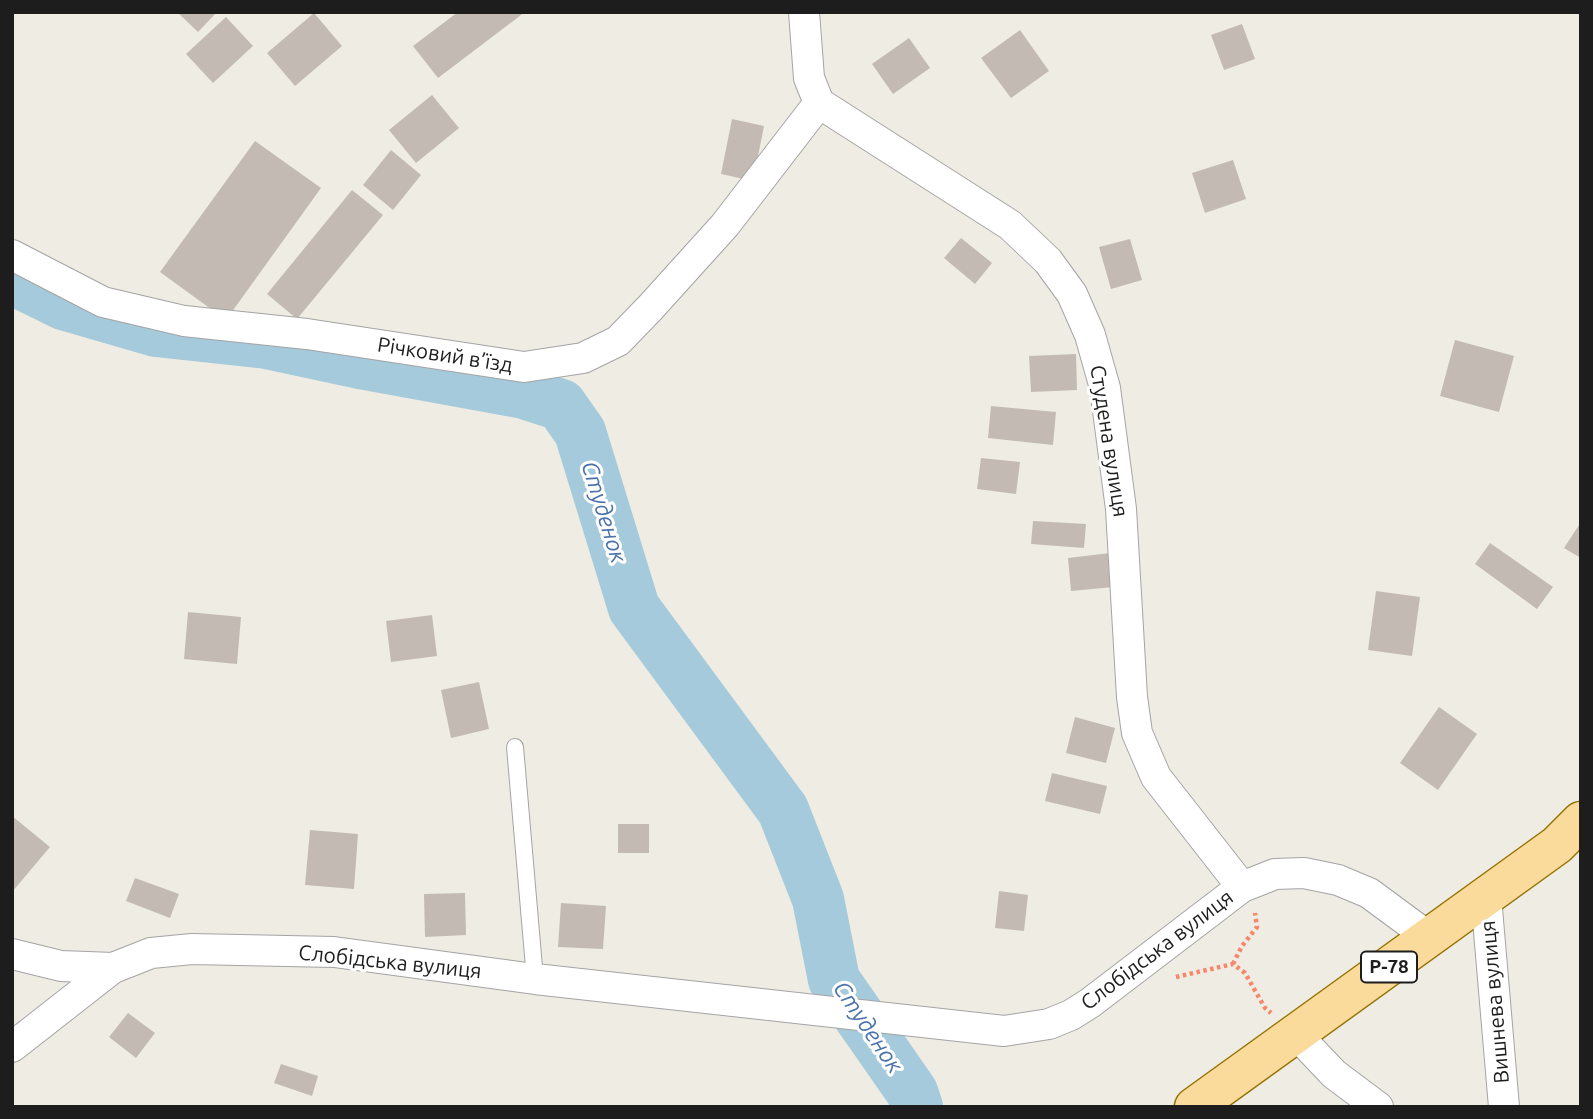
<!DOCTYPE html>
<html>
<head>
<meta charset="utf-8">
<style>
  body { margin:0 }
  #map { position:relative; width:1593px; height:1119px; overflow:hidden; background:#eeece3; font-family:Ubuntu,sans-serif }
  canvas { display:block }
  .frame { position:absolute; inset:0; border:14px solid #1d1d1d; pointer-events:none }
</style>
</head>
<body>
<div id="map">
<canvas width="1593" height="1119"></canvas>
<div class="frame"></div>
</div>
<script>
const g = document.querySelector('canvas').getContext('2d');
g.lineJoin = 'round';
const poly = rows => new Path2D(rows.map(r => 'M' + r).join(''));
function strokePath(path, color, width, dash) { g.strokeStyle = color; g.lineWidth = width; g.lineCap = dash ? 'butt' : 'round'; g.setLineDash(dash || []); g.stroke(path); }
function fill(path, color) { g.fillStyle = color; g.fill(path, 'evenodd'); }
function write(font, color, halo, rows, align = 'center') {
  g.font = font + ' Ubuntu,sans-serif'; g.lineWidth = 6; g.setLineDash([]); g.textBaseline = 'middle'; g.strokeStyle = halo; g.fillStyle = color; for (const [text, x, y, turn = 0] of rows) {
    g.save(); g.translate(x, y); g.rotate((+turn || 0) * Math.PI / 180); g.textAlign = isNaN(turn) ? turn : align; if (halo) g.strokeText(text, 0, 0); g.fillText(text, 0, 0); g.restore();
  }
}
const river = poly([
  [12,279,63,304,156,331,267,343,365,364,524,393,561,405,580,432,634,608,783,810,818,899,834,980,912,1092,917,1107]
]);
const building = poly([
  [177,12,217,12,198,32],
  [458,12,525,12,438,78,413,46],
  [314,13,342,46,295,86,267,53],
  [226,17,253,46,213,83,186,54],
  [1242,24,1255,59,1224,70,1211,35],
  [1020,30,1049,71,1011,98,981,58],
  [909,38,930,68,893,94,872,64],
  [432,95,459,128,416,163,389,130],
  [732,119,764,126,753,181,721,174],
  [255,141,321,188,226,320,160,272],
  [391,150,421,175,393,210,363,185],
  [1233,160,1246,199,1205,213,1192,173],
  [352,190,383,215,297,319,267,294],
  [961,238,992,263,975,284,944,258],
  [1130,239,1142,280,1111,289,1099,247],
  [1455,340,1514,356,1499,412,1440,396],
  [1076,354,1077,390,1031,392,1029,356],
  [991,406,1056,412,1053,445,988,438],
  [981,458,1020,462,1016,494,977,489],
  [1033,521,1086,524,1084,548,1031,544],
  [1581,522,1581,558,1564,548],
  [1490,543,1553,587,1537,609,1475,564],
  [1110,553,1114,587,1071,591,1068,558],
  [1376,591,1420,597,1412,656,1368,650],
  [188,612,241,617,237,664,184,659],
  [432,615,437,656,391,662,386,621],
  [479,682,489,729,451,738,441,690],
  [1439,707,1477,734,1438,790,1400,763],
  [1075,717,1115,728,1106,763,1066,753],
  [1052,773,1107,786,1100,814,1045,801],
  [12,816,50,847,12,892],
  [618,824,649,824,649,853,618,853],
  [310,830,358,834,354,889,305,885],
  [135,878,179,894,170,918,126,901],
  [999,891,1028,895,1024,931,995,928],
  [465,893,466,935,425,937,424,894],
  [561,903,606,906,603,949,558,947],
  [128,1013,155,1033,136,1058,109,1037],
  [281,1064,318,1076,312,1096,274,1083]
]);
const path = poly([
  [1233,964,1242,946,1257,927,1255,913],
  [1176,977,1233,964,1245,973,1265,1008,1271,1013]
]);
const lane = poly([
  [515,747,535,979]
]);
const street = poly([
  [804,12,809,78,819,103,1010,225,1048,261,1072,294,1090,335,1105,388,1121,509,1132,697,1137,733,1156,777,1242,887],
  [12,255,103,302,184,321,307,334,524,367,583,358,618,341,650,308,725,225,819,103],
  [1486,897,1504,1107],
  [12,954,61,966,113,968],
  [1295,1033,1334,1074,1378,1107],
  [12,1047,113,968,151,953,192,949,334,952,535,979,1004,1031,1049,1024,1071,1015,1090,1003,1242,887,1275,874,1304,873,1338,880,1369,893,1430,938]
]);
const primary = poly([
  [1194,1107,1557,845,1581,821]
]);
const shields = [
  [1389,967,56]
];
const shieldNames = [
  ["Р-78",1389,967]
];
const streetNames = [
  ["Річковий в’їзд",445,355,9],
  ["Студена вулиця",1109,441,81],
  ["Слобідська вулиця",1157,950,-37],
  ["Слобідська вулиця",390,962,6],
  ["Вишнева вулиця",1495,1002,-95]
];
const waterNames = [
  ["Студенок",604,512,73],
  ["Студенок",868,1027,56]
];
strokePath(river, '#a4cadb', 52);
fill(building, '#c3bbb3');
strokePath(lane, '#a4a4a4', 18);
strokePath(street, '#a4a4a4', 32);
strokePath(primary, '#947203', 41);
strokePath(path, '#f7876b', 4.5, [3.5, 3.5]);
strokePath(lane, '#fff', 16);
strokePath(street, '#fff', 30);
strokePath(primary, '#fadb9c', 38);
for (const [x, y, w] of shields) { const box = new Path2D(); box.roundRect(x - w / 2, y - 15.5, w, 31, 5); g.fillStyle = '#fff'; g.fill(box); strokePath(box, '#1d1d1d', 2); }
write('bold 19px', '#1d1d1d', null, shieldNames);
write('21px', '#1d1d1d', '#fff', streetNames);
write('italic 23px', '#4b72ab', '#fff', waterNames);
</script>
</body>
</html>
